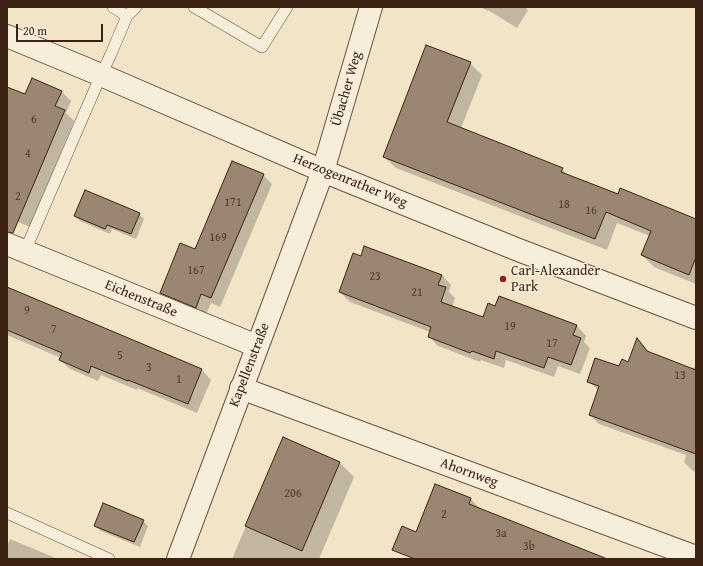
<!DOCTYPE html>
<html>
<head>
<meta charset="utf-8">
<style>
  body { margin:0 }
  #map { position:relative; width:703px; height:566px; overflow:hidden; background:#f2e4c7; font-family:"Gentium Book Plus",serif }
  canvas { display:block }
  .frame { position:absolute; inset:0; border:8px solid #3c2213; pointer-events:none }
  .scale { position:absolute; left:16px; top:24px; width:87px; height:18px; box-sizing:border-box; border:2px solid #3c2213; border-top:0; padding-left:5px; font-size:12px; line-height:14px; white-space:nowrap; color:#3c2213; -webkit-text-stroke:3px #f7eddb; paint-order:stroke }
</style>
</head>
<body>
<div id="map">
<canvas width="703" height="566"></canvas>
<div class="frame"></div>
<div class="scale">20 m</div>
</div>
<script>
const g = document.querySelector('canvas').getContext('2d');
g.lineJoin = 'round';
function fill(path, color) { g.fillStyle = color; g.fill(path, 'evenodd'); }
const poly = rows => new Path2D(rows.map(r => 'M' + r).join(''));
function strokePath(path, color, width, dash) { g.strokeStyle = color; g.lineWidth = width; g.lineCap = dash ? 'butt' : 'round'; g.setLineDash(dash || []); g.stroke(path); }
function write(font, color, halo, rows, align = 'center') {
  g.font = font + ' "Gentium Book Plus",serif'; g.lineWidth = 3; g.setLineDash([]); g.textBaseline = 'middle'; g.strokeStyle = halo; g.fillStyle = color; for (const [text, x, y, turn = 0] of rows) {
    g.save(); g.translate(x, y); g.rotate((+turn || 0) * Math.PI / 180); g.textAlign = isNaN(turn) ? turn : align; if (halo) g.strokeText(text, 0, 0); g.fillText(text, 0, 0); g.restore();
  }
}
const shadow = poly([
  [480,7,525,7,528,10,517,28,488,10,488,11],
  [470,63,482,75,461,128,562,169,569,176,618,195,696,220,696,284,654,267,642,255,650,236,617,223,607,250,396,168,384,157],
  [61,91,71,101,66,113,74,121,30,227,7,217,7,99],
  [263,175,272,184,220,307,211,303,205,316,170,302,161,292,195,251],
  [139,214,144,219,136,239,112,229,110,234,80,221,75,216],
  [442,275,451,285,449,292,455,298,452,307,484,319,496,307,500,297,577,326,586,336,584,342,590,348,580,374,558,366,554,377,506,360,504,368,481,360,480,362,438,346,429,336,430,332,350,302,340,292],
  [7,289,202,370,211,380,197,413,137,388,137,390,101,375,98,381,70,369,60,360,61,358,7,335],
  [638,339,646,348,650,354,690,369,695,367,696,368,696,472,693,471,684,462,686,455,599,424,590,415,599,391,588,381,629,363],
  [283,438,340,463,354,477,319,559,232,559],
  [435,485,471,499,480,509,480,510,605,559,418,559],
  [143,521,148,526,140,547,101,531,95,526],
  [10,539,58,559,7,559,7,546]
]);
const building = poly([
  [426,45,471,62,447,122,563,168,561,172,587,182,618,194,620,188,696,219,696,257,689,275,641,255,651,231,606,212,595,239,383,157,426,45],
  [32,78,62,91,55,106,65,110,13,233,7,232,7,87,25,94,32,78],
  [232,161,264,174,211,298,201,294,196,308,160,293,180,243,195,249,232,161],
  [85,190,140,213,131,234,107,225,105,229,74,216,85,190],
  [364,246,442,275,438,285,446,287,441,302,483,317,488,303,495,306,499,296,577,325,573,335,581,338,571,365,548,357,544,368,496,351,494,359,472,351,470,353,428,337,431,327,339,292,353,253,361,256,364,246],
  [7,287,202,369,188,404,128,380,128,381,91,366,89,373,59,360,62,353,7,330,7,287],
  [637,338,647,351,696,370,696,454,589,415,599,386,587,382,595,358,619,366,622,359,628,362,637,338],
  [283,437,340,462,302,551,245,526,283,437],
  [435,484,471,498,469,504,605,558,604,559,415,559,392,550,402,526,416,532,435,484],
  [103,503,144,520,134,542,94,526,103,503]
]);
const service = poly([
  [113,7,127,16],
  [194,7,262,47,287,7],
  [25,251,101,75,111,54,127,16,136,7],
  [7,513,109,559]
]);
const minor = poly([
  [7,36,101,75,323,171,516,249,696,318],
  [7,244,257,346],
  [241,388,696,557]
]);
const tertiary = poly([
  [178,559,323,171,371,7]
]);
const markers = [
  [503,279,4,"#8f2418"]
];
const numberNames = [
  ["6",34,120],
  ["4",28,154],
  ["2",18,197],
  ["171",233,203],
  ["18",564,205],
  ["16",591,211],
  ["169",218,238],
  ["167",196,271],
  ["23",375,277],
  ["21",417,293],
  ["9",27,311],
  ["19",510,327],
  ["7",54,330],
  ["17",552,344],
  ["5",120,356],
  ["3",149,368],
  ["13",680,376],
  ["1",179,380],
  ["206",293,494],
  ["2",444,515],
  ["3a",501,534],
  ["3b",529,547]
];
const streetNames = [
  ["Übacher Weg",347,89,-74],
  ["Herzogenrather Weg",350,181,22],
  ["Eichenstraße",141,299,22],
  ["Kapellenstraße",250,365,-69],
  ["Ahornweg",469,473,20]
];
const poiNames = [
  ["Carl-Alexander",511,271],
  ["Park",511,287]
];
fill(shadow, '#0003');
fill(building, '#9b8771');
strokePath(building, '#3c2213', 1);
strokePath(service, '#6a5240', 12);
strokePath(minor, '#6a5240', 24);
strokePath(tertiary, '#6a5240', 24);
strokePath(service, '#f7eddb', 11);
strokePath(minor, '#f7eddb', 22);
strokePath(tertiary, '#f7eddb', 22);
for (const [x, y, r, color] of markers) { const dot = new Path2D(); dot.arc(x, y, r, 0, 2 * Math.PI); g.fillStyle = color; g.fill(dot); strokePath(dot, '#f7eddb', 1.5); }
write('12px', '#543b2a', null, numberNames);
write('14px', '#3c2213', '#f7eddb', streetNames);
write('14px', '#3c2213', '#f7eddb', poiNames, 'left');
</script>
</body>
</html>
